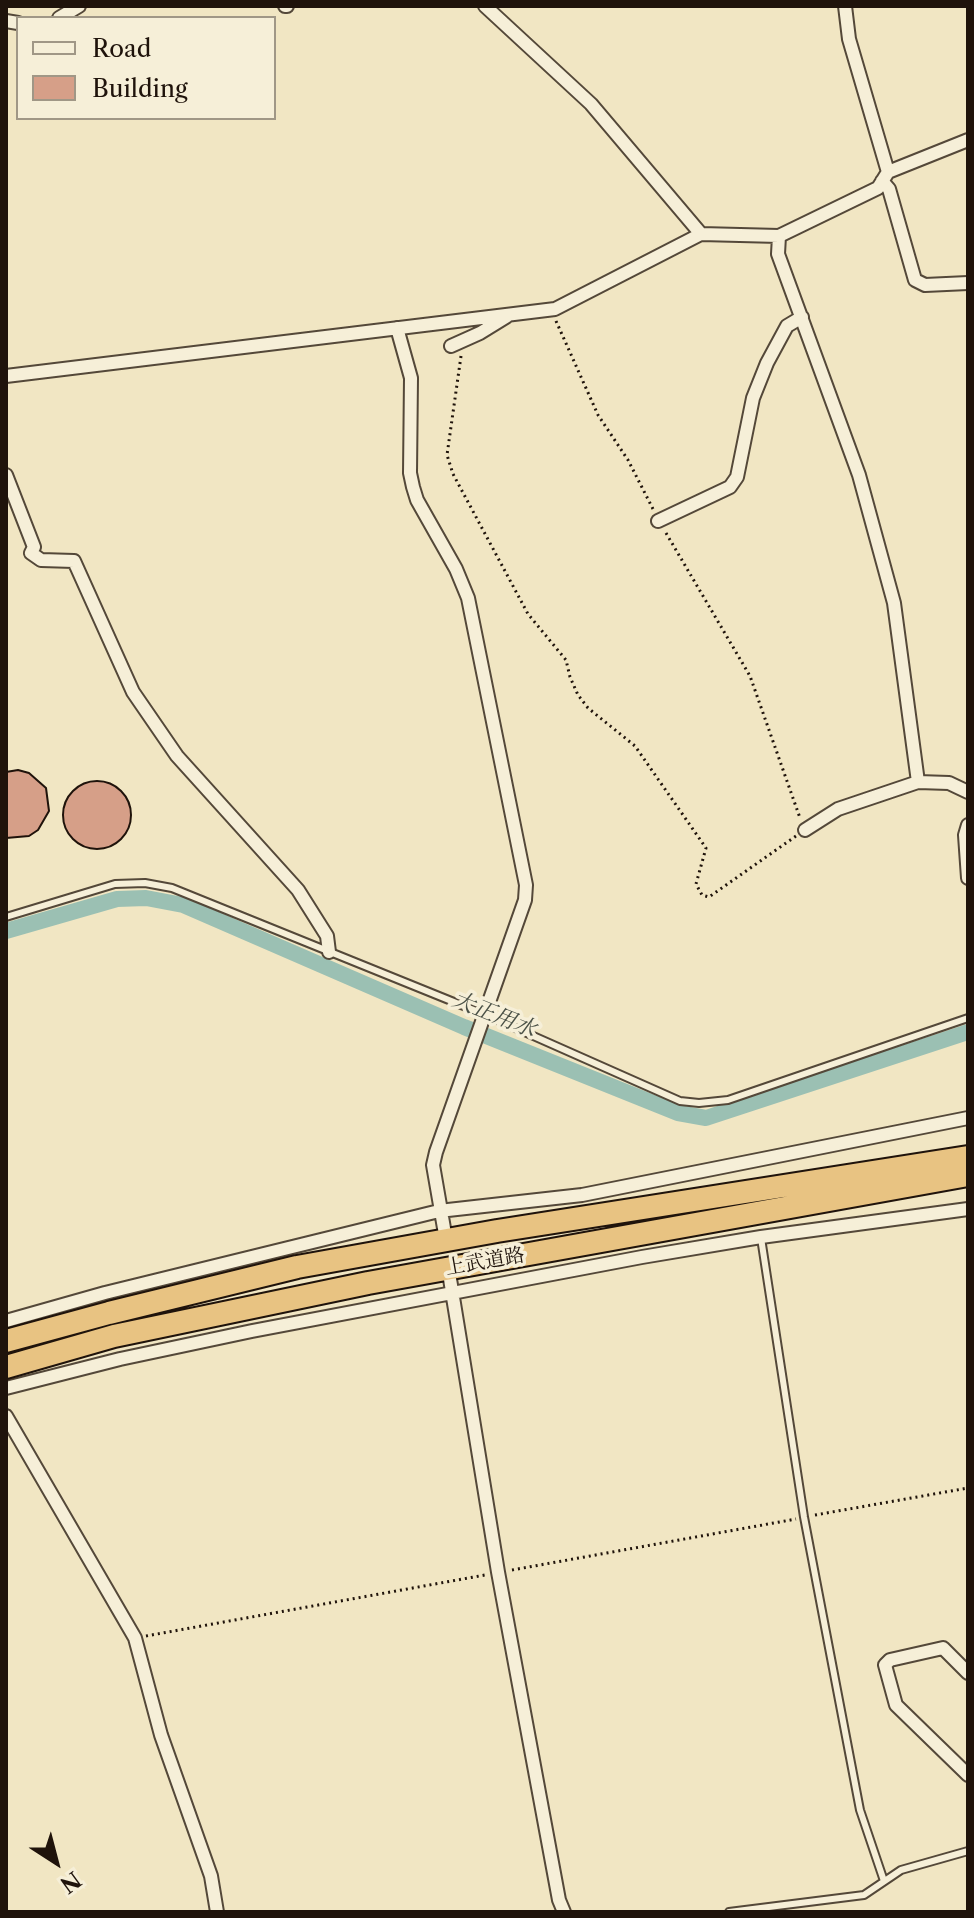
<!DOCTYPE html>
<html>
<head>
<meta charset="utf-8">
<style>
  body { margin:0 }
  #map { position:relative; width:974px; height:1918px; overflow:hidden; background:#f1e6c3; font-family:"Libre Caslon Text",serif }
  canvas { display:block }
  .frame { position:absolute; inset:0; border:8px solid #1f130b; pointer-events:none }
  .legend { position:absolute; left:16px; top:16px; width:260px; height:104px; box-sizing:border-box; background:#f6efd8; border:2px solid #a09786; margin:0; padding:10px 14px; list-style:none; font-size:24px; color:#1f130b }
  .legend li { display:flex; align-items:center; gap:16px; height:40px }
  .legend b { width:40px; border:2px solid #a09786 }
  .north { position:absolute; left:16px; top:1822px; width:80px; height:80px; -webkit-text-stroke:6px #f6efd8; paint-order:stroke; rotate:144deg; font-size:22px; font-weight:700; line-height:32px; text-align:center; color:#1f130b }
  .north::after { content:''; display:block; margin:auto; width:28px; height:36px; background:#1f130b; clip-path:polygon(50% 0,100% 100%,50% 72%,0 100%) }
</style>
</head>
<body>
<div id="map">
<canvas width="974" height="1918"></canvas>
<div class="frame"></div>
<ul class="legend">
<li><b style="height:10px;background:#f6efd8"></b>Road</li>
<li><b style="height:22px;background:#d69f88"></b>Building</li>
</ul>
<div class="north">N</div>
</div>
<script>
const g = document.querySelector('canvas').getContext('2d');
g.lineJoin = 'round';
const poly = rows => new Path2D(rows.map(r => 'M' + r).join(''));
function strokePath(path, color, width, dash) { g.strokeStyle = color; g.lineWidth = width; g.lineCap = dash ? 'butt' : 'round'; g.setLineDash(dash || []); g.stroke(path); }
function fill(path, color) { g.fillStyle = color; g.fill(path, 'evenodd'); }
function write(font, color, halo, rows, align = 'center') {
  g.font = font + ' "Libre Caslon Text","Noto Serif JP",serif'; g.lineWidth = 7; g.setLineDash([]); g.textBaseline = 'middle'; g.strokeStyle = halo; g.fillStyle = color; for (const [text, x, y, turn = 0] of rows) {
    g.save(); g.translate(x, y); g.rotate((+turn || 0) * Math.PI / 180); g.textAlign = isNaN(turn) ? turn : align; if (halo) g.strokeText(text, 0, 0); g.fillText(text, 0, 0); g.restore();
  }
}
const canal = poly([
  [6,931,117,899,146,898,183,905,464,1027,678,1113,706,1118,968,1032]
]);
const building = poly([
  [18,770,29,773,46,788,49,811,38,830,29,836,6,838,6,772,18,770],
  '63 815a34 34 0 1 1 68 0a34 34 0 1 1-68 0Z'
]);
const path = poly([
  [556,321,598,415,628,460,653,509],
  [461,356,447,455,453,474,528,614,566,660,570,677,578,695,588,708,635,746,706,848,696,884,702,895,709,897,796,836],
  [666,533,750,676,800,818],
  [815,1515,968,1488],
  [512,1570,796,1519],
  [146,1636,485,1575]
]);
const lane = poly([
  [6,917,115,884,145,883,172,888,486,1015,680,1101,699,1103,728,1100,968,1018],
  [761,1238,804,1517,860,1810,884,1881],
  [729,1912,864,1895,901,1870,968,1851]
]);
const street = poly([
  [285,6,287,6],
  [485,6,591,104,701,234],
  [845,6,849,39,888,172],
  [59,18,79,6],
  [6,21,18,23],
  [882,181,889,189,915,280,925,285,968,283],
  [779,236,778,254,859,475,894,603,918,782,949,783,968,792],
  [397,328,411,378,410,473,413,487,417,500,456,569,468,598,526,885,525,900,436,1152,433,1165,445,1234],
  [451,346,480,333,506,317],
  [6,376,555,309,701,234,779,236,878,188,888,172,968,140],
  [6,475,34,547,31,553,41,560,74,561,133,692,177,756,298,890,327,936,329,952],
  [658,521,730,487,737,477,753,398,767,363,787,326,802,317],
  [968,825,965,835,968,878],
  [805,830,838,809,918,782],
  [450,1279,498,1572,559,1900,564,1912],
  [6,1321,105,1293,439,1211,582,1195,968,1118],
  [6,1388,120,1359,252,1331,642,1257,761,1237,968,1209],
  [6,1416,135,1638,161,1735,211,1876,217,1912],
  [968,1673,943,1648,890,1660,885,1665,896,1705,968,1775]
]);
const highway = poly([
  [6,1341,109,1313,297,1267,497,1231,968,1157],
  [6,1367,114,1336,368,1283,968,1175]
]);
const streetNames = [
  ["上武道路",485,1262,-10]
];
const waterNames = [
  ["大正用水",494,1015,22]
];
strokePath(canal, '#9bc0b3', 16);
fill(building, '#d69f88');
strokePath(building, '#1f130b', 2);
strokePath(lane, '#544839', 10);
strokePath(street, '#544839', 16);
strokePath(highway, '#1f130b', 26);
strokePath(path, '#1f130b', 3, [2, 4]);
strokePath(lane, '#f6efd8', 6);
strokePath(street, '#f6efd8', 12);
strokePath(highway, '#e8c382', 22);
write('20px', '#1f130b', '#f6efd8', streetNames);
write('italic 22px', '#4a5046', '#f6efd8', waterNames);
</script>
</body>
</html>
